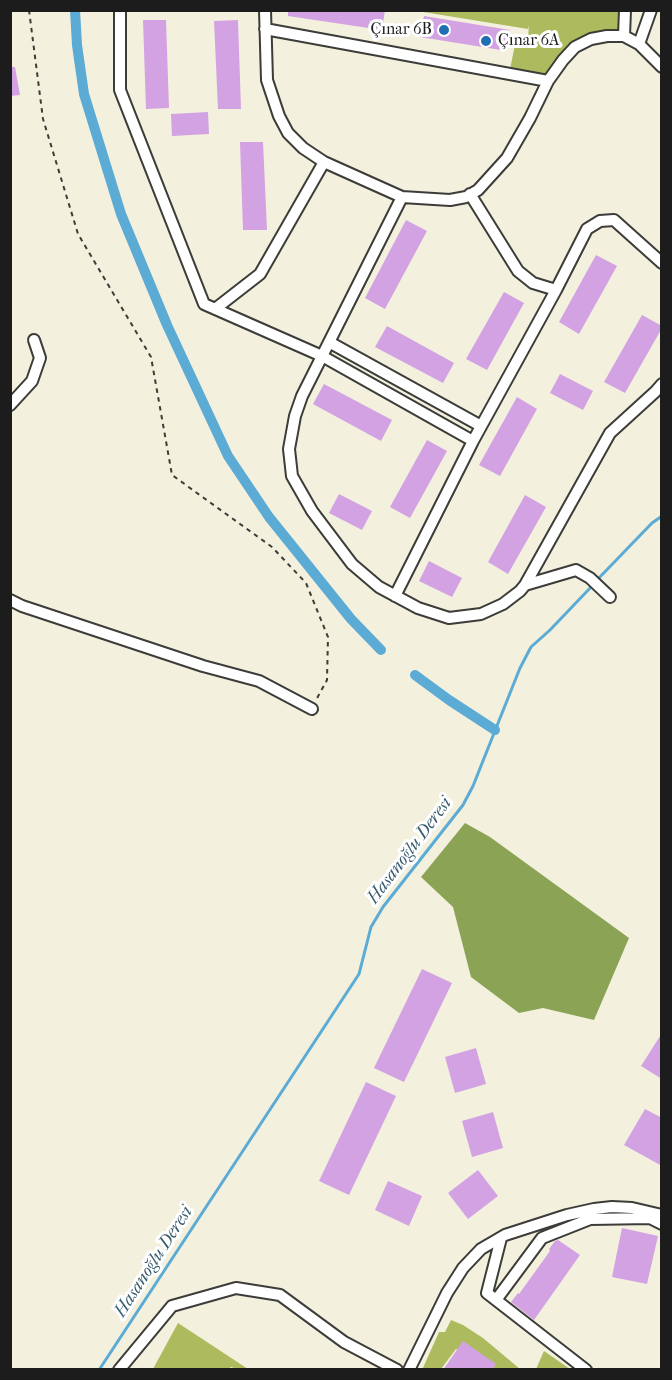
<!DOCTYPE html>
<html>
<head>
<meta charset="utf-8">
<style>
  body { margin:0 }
  #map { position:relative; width:672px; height:1380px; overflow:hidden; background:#f3f0de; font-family:"IM FELL French Canon",serif }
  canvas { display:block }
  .frame { position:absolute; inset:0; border:12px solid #1c1c1c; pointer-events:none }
</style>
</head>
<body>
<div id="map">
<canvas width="672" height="1380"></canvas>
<div class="frame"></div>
</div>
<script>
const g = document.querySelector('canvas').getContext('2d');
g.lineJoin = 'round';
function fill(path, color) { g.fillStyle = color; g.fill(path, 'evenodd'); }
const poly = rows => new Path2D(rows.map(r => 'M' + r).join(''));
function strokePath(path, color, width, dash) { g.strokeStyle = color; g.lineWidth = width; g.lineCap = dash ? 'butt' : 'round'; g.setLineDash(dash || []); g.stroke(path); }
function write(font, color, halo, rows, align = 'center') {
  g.font = font + ' "IM FELL French Canon",serif'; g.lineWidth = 6; g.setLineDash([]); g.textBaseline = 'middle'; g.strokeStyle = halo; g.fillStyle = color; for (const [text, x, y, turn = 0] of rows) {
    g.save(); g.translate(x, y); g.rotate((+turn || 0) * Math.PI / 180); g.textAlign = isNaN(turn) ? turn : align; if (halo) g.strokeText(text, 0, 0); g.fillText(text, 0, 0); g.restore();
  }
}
const green = poly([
  [417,11,625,11,624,36,575,47,548,81,509,74,517,35,528,37,529,25,528,29],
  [451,1320,463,1325,483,1338,520,1369,483,1369,456,1349,441,1369,422,1370,439,1332,445,1332],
  [178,1323,248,1369,237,1369,231,1367,227,1370,153,1369],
  [544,1351,570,1369,536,1369]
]);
const forest = poly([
  [465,823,490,837,629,938,594,1020,543,1008,519,1013,471,977,453,907,421,877]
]);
const stream = poly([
  [597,580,652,523,662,516],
  [99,1370,359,974,371,927,383,907,463,805,473,786,520,668,531,647,550,630,593,585]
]);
const canal = poly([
  [75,10,77,45,84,94,121,214,167,325,228,456,269,517,351,619,381,650],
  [415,675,449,700,495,730]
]);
const building = poly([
  [288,10,385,10,382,30,288,16],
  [424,16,510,30,507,51,420,37],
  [143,20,166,20,169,108,146,109],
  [238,20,241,109,218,109,214,21],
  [10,67,15,67,20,95,10,96],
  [208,112,209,134,172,136,171,114],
  [240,142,263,142,267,230,243,230],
  [406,220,427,231,385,309,365,298],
  [596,255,617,266,579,334,559,322],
  [504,292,524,303,487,370,466,359],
  [642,315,662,326,662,328,625,393,604,382],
  [387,326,454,363,443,383,375,347],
  [560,374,593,391,583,410,550,393],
  [324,384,392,420,381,441,313,404],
  [517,397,537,409,500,476,479,465],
  [427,440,447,451,410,518,390,507],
  [339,494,372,511,362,530,329,513],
  [525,495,546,507,508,574,488,562],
  [429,561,462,578,452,597,419,581],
  [422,969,452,983,404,1082,374,1068],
  [662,1033,662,1079,641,1066],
  [476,1048,486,1084,455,1093,445,1057],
  [366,1082,396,1096,349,1195,319,1181],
  [645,1109,662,1118,662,1166,624,1145],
  [493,1112,503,1148,472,1157,462,1121],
  [478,1170,498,1196,468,1219,448,1193],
  [388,1181,422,1196,409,1226,375,1210],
  [622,1228,658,1236,647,1284,612,1277],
  [558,1240,580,1255,534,1320,511,1302,518,1293,519,1294,550,1251,549,1249,555,1241],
  [463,1341,496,1364,492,1370,443,1370]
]);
const path = poly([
  [29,10,43,119,78,234,151,357,172,475,272,547,306,583,328,637,327,680,316,700]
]);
const minor = poly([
  [120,10,120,90,204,304,322,356,473,441],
  [265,10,267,80,279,116,288,133,303,148,324,162,402,197,450,200,466,197,478,190,507,158,530,118,548,81,563,60,575,47,591,39,607,36,624,36,639,44,662,67],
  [265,29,548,81],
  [624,36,625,10],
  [639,44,651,10],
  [470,194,518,271,533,283,556,290],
  [402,197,302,396,295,416,289,449,292,476,312,511,352,564,379,587,418,608,449,618,481,614,503,604,520,591,525,585,610,433,655,392,662,384],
  [215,309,260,274,324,162],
  [329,342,481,426],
  [10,405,32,381,40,358,34,340],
  [525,585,576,570,590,578,610,597],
  [395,596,473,441,556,290,587,229,600,221,614,220,662,263],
  [10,600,22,606,203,666,259,681,312,709],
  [501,1238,487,1293,586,1370],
  [496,1300,542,1238,590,1219,650,1218,662,1224],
  [119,1370,172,1306,236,1288,280,1295,344,1342,397,1370],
  [409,1370,447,1293,463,1268,481,1249,505,1235,567,1215,594,1209,612,1207,632,1208,662,1215]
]);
const markers = [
  [444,30,6,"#1f6fb2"],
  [486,41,6,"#1f6fb2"]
];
const poiNames = [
  ["Çınar 6B",432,30],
  ["Çınar 6A",498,41,"left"]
];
const waterNames = [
  ["Hasanoğlu Deresi",410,851,-53],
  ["Hasanoğlu Deresi",154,1262,-57]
];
fill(green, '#adbb5e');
fill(forest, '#8aa355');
strokePath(stream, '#5babd5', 3);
strokePath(canal, '#5babd5', 10);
fill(building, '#d2a2e3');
strokePath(minor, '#3c3c39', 14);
strokePath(path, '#3c3c39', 2, [4.5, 4.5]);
strokePath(minor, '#fff', 10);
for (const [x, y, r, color] of markers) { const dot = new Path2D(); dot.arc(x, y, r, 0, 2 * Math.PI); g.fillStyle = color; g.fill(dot); strokePath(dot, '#fff', 2); }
write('16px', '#1c1c1c', '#fff', poiNames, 'right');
write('italic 18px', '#385c6f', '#fff', waterNames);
</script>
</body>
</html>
